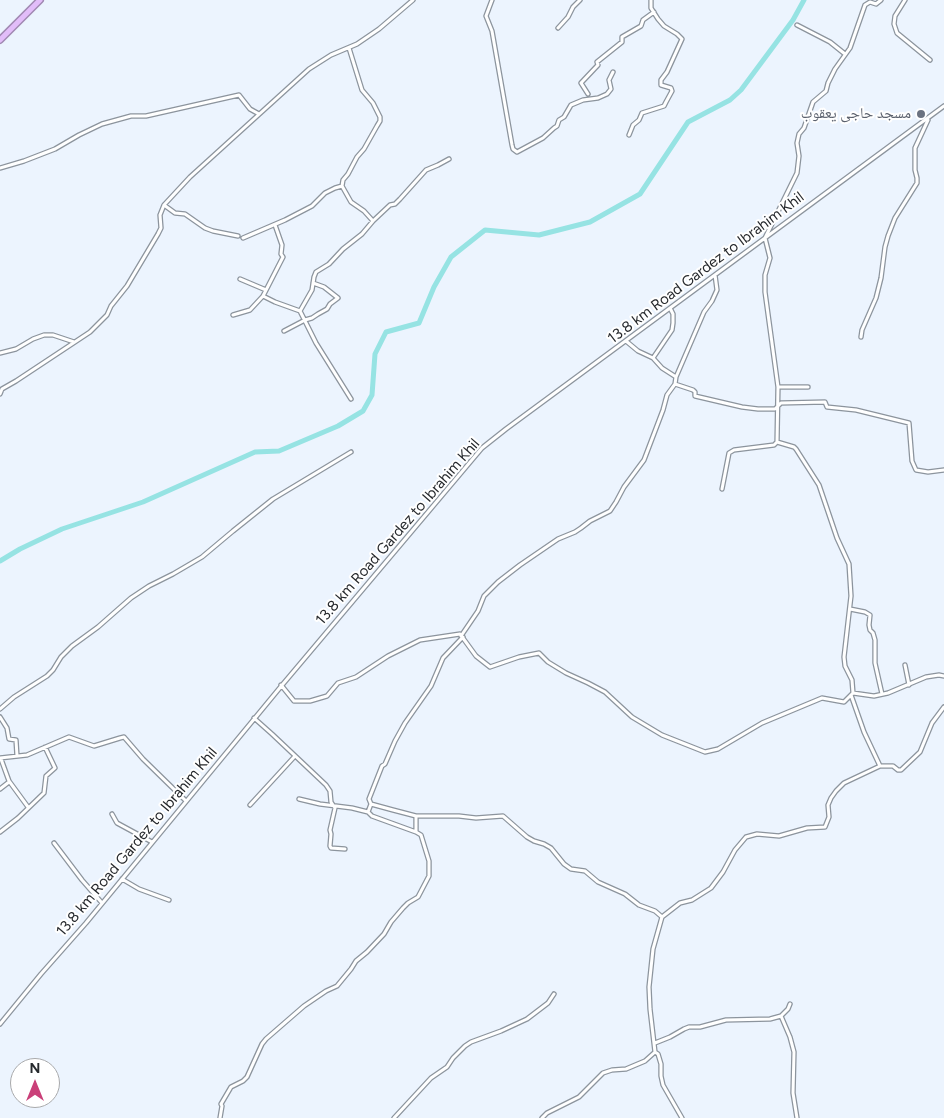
<!DOCTYPE html>
<html>
<head>
<meta charset="utf-8">
<style>
  body { margin:0 }
  #map { position:relative; width:944px; height:1118px; overflow:hidden; background:#ecf4fe; font-family:Figtree,sans-serif }
  canvas { display:block }
  .north { position:absolute; left:10px; top:1058px; width:50px; height:50px; box-sizing:border-box; background:#fff; border:1px solid #a8a9ab; border-radius:50%; rotate:0deg; font-size:14px; font-weight:700; line-height:20px; text-align:center; color:#26292d }
  .north::after { content:''; display:block; margin:auto; width:18px; height:22px; background:#ca4079; clip-path:polygon(50% 0,100% 100%,50% 72%,0 100%) }
</style>
</head>
<body>
<div id="map">
<canvas width="944" height="1118"></canvas>
<div class="north">N</div>
</div>
<script>
const g = document.querySelector('canvas').getContext('2d');
g.lineJoin = 'round';
const poly = rows => new Path2D(rows.map(r => 'M' + r).join(''));
function strokePath(path, color, width, dash) { g.strokeStyle = color; g.lineWidth = width; g.lineCap = dash ? 'butt' : 'round'; g.setLineDash(dash || []); g.stroke(path); }
function write(font, color, halo, rows, align = 'center') {
  g.font = font + ' Figtree,"Noto Naskh Arabic",sans-serif'; g.lineWidth = 4; g.setLineDash([]); g.textBaseline = 'middle'; g.strokeStyle = halo; g.fillStyle = color; for (const [text, x, y, turn = 0] of rows) {
    g.save(); g.translate(x, y); g.rotate((+turn || 0) * Math.PI / 180); g.textAlign = isNaN(turn) ? turn : align; if (halo) g.strokeText(text, 0, 0); g.fillText(text, 0, 0); g.restore();
  }
}
const river = poly([
  [0,561,20,549,62,529,143,502,255,452,279,451,338,426,363,411,372,395,375,354,386,332,419,323,434,287,451,257,485,230,539,235,590,222,640,194,688,122,730,100,741,90,793,20,804,0]
]);
const minor = poly([
  [492,0,486,16,492,31,512,145,513,149,517,152,543,138,554,128,557,126,559,120,564,117,571,105,583,100,598,98,607,94,611,89,609,80,613,72],
  [905,0,895,16,894,24,897,33,930,60],
  [797,25,830,42,845,54],
  [558,28,568,17,573,7,580,0],
  [588,94,581,83,598,65,597,62,622,42,622,37,641,26,643,20,654,12],
  [629,135,633,125,639,120,642,113,664,106,666,102,672,91,671,88,661,85,661,80,667,72,682,39,677,34,664,26,658,19,651,8,651,0],
  [0,168,24,161,55,149,79,135,102,124,131,116,146,116,239,95,250,109,259,114],
  [342,186,351,202,364,211,373,221],
  [164,205,175,213,185,214,205,228,213,231,238,236],
  [243,238,285,220,312,206,325,193,335,188,342,186,343,180,348,174,357,157,364,149,377,126,380,121,380,117,373,103,362,90,349,48],
  [240,279,266,290],
  [263,296,275,302,300,311],
  [233,315,250,310,263,296,283,257,281,254,282,245,275,225],
  [284,331,305,320,312,318,318,314,327,309,330,304,338,298,324,287,313,283],
  [861,337,862,330,876,298,881,278,885,247,888,236,895,218,917,183,917,178,915,170,915,148,928,120],
  [626,341,638,351,653,358,662,368,676,377],
  [0,353,16,349,33,339,44,335,53,335,74,342],
  [653,358,672,330,673,323,673,314,670,308],
  [675,384,693,390,695,392,695,396,742,407,758,409,775,409,781,403,825,402,827,407,856,410,909,423,912,461,916,470,928,472,944,470],
  [778,387,808,387],
  [0,394,2,389,16,381,90,332,107,315,111,306,127,286,158,234,161,228,160,215,164,205,190,177,309,69,331,55,357,44,379,29,413,0],
  [351,399,316,343,300,311,312,290,314,277,316,272,329,264,343,249,362,234,373,221,390,205,395,204,400,199,426,170,438,165,449,159],
  [777,442,794,447,796,449,819,485,837,538,849,564,851,596,844,657,845,666,852,680,853,693],
  [722,489,729,453,734,450,774,445,777,442,778,387,765,292,765,275,770,258,765,238,797,173,799,156,797,143,799,134,804,128,813,102,826,91,828,83,835,69,850,48,865,5,870,2,876,4,881,0],
  [850,609,865,612,870,615,869,625,870,630,873,633,875,640,875,663,882,694],
  [461,636,478,611,484,596,498,582,520,565,558,539,575,532,581,528,590,521,610,511,616,502,624,487,644,460,663,410,667,395,675,384,676,377,704,312,712,301,717,290,715,275],
  [905,665,909,685],
  [281,685,294,701,310,701,327,696,338,683,356,677,388,656,420,640,460,634,476,656,490,667,519,657,539,653,548,662,566,673,588,683,605,692,632,717,662,735,705,752,718,749,762,723,822,698,844,702,853,693,874,696,888,693,926,677,939,675,944,676],
  [851,695,864,732,880,766],
  [0,709,14,697,47,676,53,670,61,657,72,646,98,627,131,598,149,586,173,574,202,557,233,531,273,499,351,452],
  [0,717,7,728,9,739,16,740,17,756],
  [254,718,272,734,326,785,330,791,331,802,335,808,330,830,331,834,330,846,331,848,345,849],
  [0,758,27,755,69,737,94,746,120,738,124,737,143,759,186,801],
  [1,759,9,781,28,807],
  [0,789,9,782],
  [299,799,320,804,352,808,368,812,372,816,416,832],
  [371,804,393,810,416,816,459,816,476,818,503,816,527,837,534,841,544,844,551,848,564,864,571,869,585,871,598,882,625,894,639,905,655,911,662,917],
  [250,805,295,756],
  [368,812,371,804,369,799,382,766,385,764,395,741,405,723,431,686,443,658,463,637],
  [112,814,117,823,152,842],
  [0,832,18,818,44,793,46,776,55,768,45,747],
  [54,843,82,880,102,903],
  [122,879,139,889,169,900],
  [781,1016,790,1037,794,1052,793,1093,797,1118],
  [0,1024,41,974,86,923,283,684,482,448,506,429,944,106],
  [655,1043,670,1037,684,1029,689,1027,700,1027,726,1020,770,1019,781,1016,788,1009,790,1004],
  [220,1118,222,1106,221,1104,231,1087,243,1081,247,1077,262,1044,266,1039,304,1006,326,991,337,986,351,969,356,961,367,952,384,934,391,922,403,908,408,903,418,897,429,876,429,861,421,835,416,832,416,816],
  [394,1118,431,1078,447,1067,453,1058,465,1046,471,1042,501,1031,527,1019,548,1003,554,994],
  [542,1118,547,1113,579,1097,603,1073,612,1070,626,1069,645,1061,655,1052],
  [682,1118,663,1085,661,1076,661,1064,658,1054,655,1052,650,1009,649,987,653,949,662,917,680,903,692,900,711,888,723,872,735,850,746,837,757,834,779,836,807,828,825,827,829,817,828,805,831,798,836,791,844,783,880,766,893,766,898,770,901,770,920,752,932,723,944,707]
]);
const highway = poly([
  [0,40,40,0]
]);
const markers = [
  [921,114,5,"#6b7280"]
];
const worshipNames = [
  ["مسجد حاجی یعقوب",911,114]
];
const streetNames = [
  ["13.8 km Road Gardez to Ibrahim Khil",706,268,-37],
  ["13.8 km Road Gardez to Ibrahim Khil",398,532,-49],
  ["13.8 km Road Gardez to Ibrahim Khil",137,842,-50]
];
strokePath(river, '#96e3e3', 5);
strokePath(minor, '#8c949d', 5.5);
strokePath(highway, '#a089b2', 8);
strokePath(minor, '#fff', 3);
strokePath(highway, '#e2bdf9', 5);
for (const [x, y, r, color] of markers) { const dot = new Path2D(); dot.arc(x, y, r, 0, 2 * Math.PI); g.fillStyle = color; g.fill(dot); strokePath(dot, '#fff', 2); }
write('15px', '#5b616d', '#fff', worshipNames, 'right');
write('15px', '#26292d', '#fff', streetNames);
</script>
</body>
</html>
